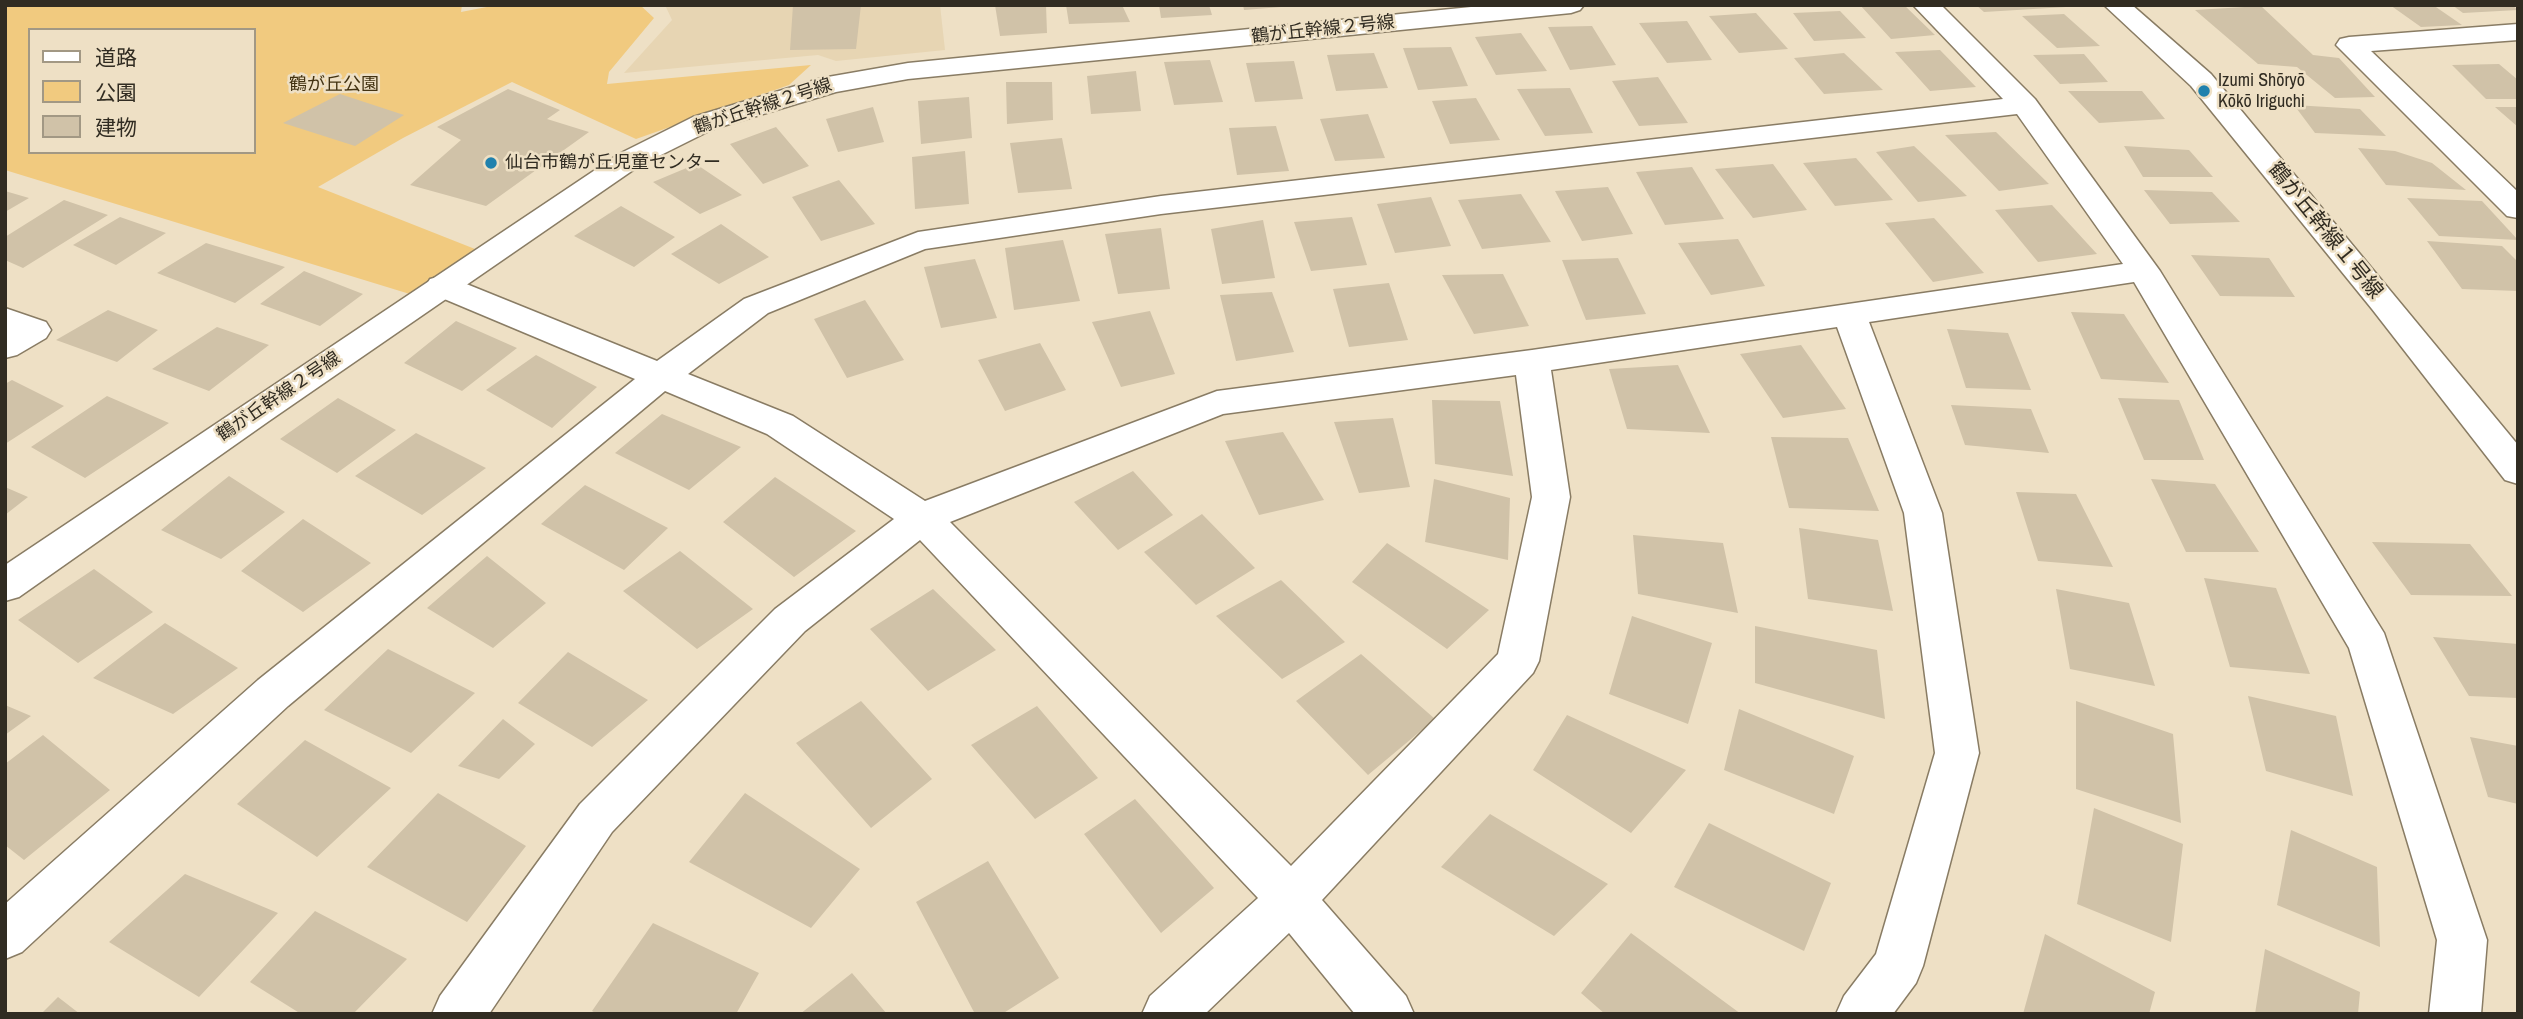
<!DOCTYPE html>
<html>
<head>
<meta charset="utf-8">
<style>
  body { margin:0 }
  #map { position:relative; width:2523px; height:1019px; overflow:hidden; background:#eee0c5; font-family:"Archivo Narrow","Noto Sans JP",sans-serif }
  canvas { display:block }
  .frame { position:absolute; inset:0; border:7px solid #312c22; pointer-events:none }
  .legend { position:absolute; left:28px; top:28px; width:228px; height:126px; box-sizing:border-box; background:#eee0c5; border:2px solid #a29884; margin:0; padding:9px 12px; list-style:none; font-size:21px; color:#312c22 }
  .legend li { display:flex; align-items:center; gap:14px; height:35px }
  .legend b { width:35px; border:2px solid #a29884 }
</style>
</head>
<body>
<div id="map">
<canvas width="2523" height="1019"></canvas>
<div class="frame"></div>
<ul class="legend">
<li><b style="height:9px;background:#fff"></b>道路</li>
<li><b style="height:19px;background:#f1ca7f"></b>公園</li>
<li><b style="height:19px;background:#d0c2a8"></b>建物</li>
</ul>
</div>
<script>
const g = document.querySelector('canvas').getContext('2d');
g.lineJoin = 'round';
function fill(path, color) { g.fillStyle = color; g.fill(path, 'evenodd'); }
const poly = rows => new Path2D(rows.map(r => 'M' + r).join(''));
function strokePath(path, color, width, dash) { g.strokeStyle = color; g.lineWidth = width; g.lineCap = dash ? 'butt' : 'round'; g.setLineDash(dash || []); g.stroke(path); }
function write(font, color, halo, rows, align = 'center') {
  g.font = font + ' "Archivo Narrow","Noto Sans JP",sans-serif'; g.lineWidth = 5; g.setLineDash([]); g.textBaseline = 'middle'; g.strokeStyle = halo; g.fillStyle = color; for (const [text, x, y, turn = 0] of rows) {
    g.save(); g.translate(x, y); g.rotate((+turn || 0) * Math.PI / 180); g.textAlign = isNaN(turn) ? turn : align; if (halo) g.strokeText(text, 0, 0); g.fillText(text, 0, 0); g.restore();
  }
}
const built = poly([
  [665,5,940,5,945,50,836,61,818,55,624,73,672,20]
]);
const green = poly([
  [5,5,462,5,461,12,497,5,640,5,654,18,609,72,607,84,811,65,789,85,636,139,512,82,403,138,318,187,475,249,413,295,5,170],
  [30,30,254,30,254,152,30,152]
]);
const building = poly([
  [793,5,861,5,856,49,790,50],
  [995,5,1046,5,1047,33,1000,36],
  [1066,5,1122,5,1130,22,1069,24],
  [1159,5,1209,5,1212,15,1161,18],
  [1243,5,1281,5,1281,7,1244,10],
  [1860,5,1904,5,1935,35,1891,39],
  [1976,5,2066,5,2066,7,1984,12],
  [2390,5,2433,5,2462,25,2421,27],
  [2452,5,2512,5,2518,10,2463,13],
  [2261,6,2313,55,2339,58,2375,97,2335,98,2297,67,2258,64,2195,10],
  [1840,11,1866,38,1814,41,1793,13],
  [1756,13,1788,49,1739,53,1709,16],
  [2064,14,2100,46,2057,48,2022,16],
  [1687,21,1712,60,1667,63,1639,23],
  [1592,26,1616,65,1570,70,1548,27],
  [1521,33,1547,71,1496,75,1475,37],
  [1451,47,1468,86,1418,90,1403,48],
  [1940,50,1976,87,1930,91,1895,52],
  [1374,53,1388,88,1336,91,1327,55],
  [1844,53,1883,90,1824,94,1794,58],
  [2084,54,2108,82,2060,84,2033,55],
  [1210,60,1223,102,1174,105,1164,62],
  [1294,61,1303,99,1255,102,1246,63],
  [2499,64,2518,80,2518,99,2486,99,2452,65],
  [1136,71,1141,111,1091,114,1087,76],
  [1658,77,1688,123,1639,126,1612,81],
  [1006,82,1052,82,1053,120,1007,124],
  [1570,88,1593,133,1545,136,1517,89],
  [508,89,560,110,547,119,589,132,486,206,410,185,461,140,437,127],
  [2068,91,2142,91,2165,119,2099,123],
  [340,94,404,115,355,146,283,123],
  [969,97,972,138,921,144,918,101],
  [1476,98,1500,140,1450,144,1432,101],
  [2294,105,2360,109,2386,136,2315,133],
  [873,107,884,142,838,152,826,119],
  [2495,107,2518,107,2518,127],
  [1368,114,1385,158,1335,161,1320,119],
  [1276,126,1289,171,1237,175,1229,128],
  [776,127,809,166,763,184,730,144],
  [1996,132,2049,184,1999,191,1945,135],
  [1062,138,1072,189,1018,193,1010,143],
  [1914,146,1967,196,1918,202,1876,152],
  [2124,146,2189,150,2213,177,2143,177],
  [2358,148,2395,151,2432,163,2466,190,2386,185],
  [965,151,969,204,915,209,912,157],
  [1856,158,1893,200,1835,206,1803,163],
  [696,164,742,195,700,214,653,182],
  [1773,164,1807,210,1753,218,1715,169],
  [1692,167,1724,219,1665,225,1636,172],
  [839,180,875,224,821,241,792,197],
  [1608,187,1633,234,1582,241,1555,191],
  [2144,190,2212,192,2240,222,2170,224],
  [5,191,29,198,5,212],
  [1521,194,1551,242,1482,249,1458,200],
  [1431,197,1451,246,1395,253,1377,204],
  [2407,198,2482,201,2518,240,2439,236],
  [64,200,108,215,23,268,5,260,5,237],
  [2052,205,2097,254,2038,262,1995,210],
  [621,206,675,237,634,267,574,236],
  [120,217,166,233,116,265,73,245],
  [1352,217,1367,265,1311,271,1294,222],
  [1934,218,1984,273,1933,282,1885,223],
  [1263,220,1275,278,1222,284,1211,229],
  [721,224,769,257,719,284,671,254],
  [1161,228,1170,289,1118,294,1105,234],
  [1738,239,1765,286,1711,295,1678,243],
  [1063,240,1080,301,1014,310,1005,248],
  [2427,241,2502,246,2518,262,2518,291,2462,289],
  [206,243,285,267,235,303,157,273],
  [2191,255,2269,258,2295,297,2220,296],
  [1618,258,1646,314,1586,320,1562,260],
  [975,259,997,318,941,328,924,267],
  [304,271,363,294,320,326,260,304],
  [1503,274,1529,326,1474,334,1442,275],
  [1389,283,1408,340,1349,347,1333,289],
  [1272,292,1294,352,1236,361,1220,295],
  [865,300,904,360,847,378,814,319],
  [108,310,158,330,117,362,56,340],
  [1150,311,1175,374,1121,387,1092,322],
  [2071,312,2124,314,2169,383,2101,379],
  [456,321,517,348,462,391,404,363],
  [217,327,269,345,209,391,152,369],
  [1947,329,2008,333,2031,390,1966,388],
  [1040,343,1066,390,1005,411,978,360],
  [1801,345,1846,409,1783,418,1740,354],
  [536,355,597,387,552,428,486,390],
  [1678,365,1710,433,1627,429,1609,369],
  [12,380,64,406,5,444,5,384],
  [107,396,169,423,85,478,31,447],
  [338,398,396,430,337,473,280,439],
  [2118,398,2179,400,2204,460,2144,460],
  [1432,400,1500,401,1513,476,1435,464],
  [1951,405,2031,409,2049,453,1965,445],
  [662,414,741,447,689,490,615,453],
  [1393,418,1410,487,1359,493,1334,422],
  [1283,432,1324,500,1259,515,1225,441],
  [416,433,486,468,422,515,355,476],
  [1771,437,1848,438,1879,511,1789,508],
  [1133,471,1173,515,1118,550,1074,502],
  [229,476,285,512,221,559,161,530],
  [775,477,856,531,794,577,723,522],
  [1434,479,1510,498,1508,560,1425,542],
  [2151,479,2215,484,2259,552,2186,552],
  [585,485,668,528,624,570,541,524],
  [5,487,28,497,5,515],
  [2016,492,2076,494,2113,567,2038,561],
  [1202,514,1255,568,1196,605,1144,552],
  [303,519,371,563,303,612,241,571],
  [1799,528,1878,540,1893,611,1808,599],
  [1633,535,1723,543,1738,613,1638,594],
  [2372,542,2470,544,2512,596,2411,595],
  [1387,543,1489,610,1447,649,1352,582],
  [680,551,753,609,697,649,623,591],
  [487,556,546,603,493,648,427,608],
  [94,569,153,612,78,663,18,620],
  [2204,578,2276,588,2310,674,2230,667],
  [1281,580,1345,642,1282,679,1216,616],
  [933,589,996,650,928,691,870,629],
  [2056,589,2129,603,2155,686,2070,669],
  [1632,616,1712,643,1688,724,1609,694],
  [165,623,238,668,173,714,93,678],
  [1755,626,1877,650,1885,719,1755,683],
  [2433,637,2518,644,2518,698,2469,696],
  [388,649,475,693,411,753,324,710],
  [568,652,648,700,592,747,518,703],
  [1361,654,1435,719,1368,775,1296,701],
  [2248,696,2336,716,2353,796,2266,771],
  [861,701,932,779,871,828,796,743],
  [2076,701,2173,734,2181,823,2076,789],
  [5,705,31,716,5,735],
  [1037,706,1098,778,1035,819,971,745],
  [1739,709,1854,756,1834,814,1724,770],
  [1567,715,1686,770,1631,833,1533,770],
  [503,719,535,744,499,779,458,766],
  [43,735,110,790,24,860,5,845,5,764],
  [2470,737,2518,746,2518,804,2488,797],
  [305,740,391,788,317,857,237,804],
  [438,793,526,846,467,922,367,867],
  [745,793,860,869,811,928,689,862],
  [1135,799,1214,888,1161,933,1084,834],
  [2094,808,2183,844,2171,942,2077,904],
  [1490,814,1608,884,1554,936,1441,867],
  [1709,823,1831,883,1804,951,1674,887],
  [2291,830,2377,867,2380,947,2277,905],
  [988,861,1059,978,1002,1014,975,1014,916,902],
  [185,874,278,913,199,997,109,942],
  [315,911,407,959,353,1014,301,1014,250,982],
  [653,923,759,973,736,1014,597,1014,592,1011],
  [1631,933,1741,1014,1605,1014,1581,993],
  [2045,934,2155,992,2149,1014,2023,1014],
  [2265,949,2360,992,2358,1014,2255,1014],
  [852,973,887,1014,800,1014],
  [58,997,80,1014,41,1014]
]);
const street = poly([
  [1913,5,1941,5,2035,99,2160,271,2384,633,2487,940,2481,1014,2429,1014,2437,940,2349,648,2134,282,1869,322,1942,513,1979,753,1923,966,1916,983,1893,1014,1836,1014,1844,996,1876,954,1935,753,1904,513,1837,327,1551,370,1570,497,1539,661,1533,673,1322,900,1406,996,1414,1014,1355,1014,1289,933,1205,1014,1142,1014,1150,996,1258,898,920,540,805,631,612,832,489,1014,432,1014,440,996,580,804,775,609,894,519,767,434,665,391,288,706,22,952,5,959,5,904,258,680,635,379,430,293,426,286,430,279,442,276,454,279,657,361,744,299,918,232,1161,196,2003,99,1913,5],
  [2017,114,2123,264,1532,350,1217,391,925,501,793,416,688,374,768,313,925,249,1161,214,2017,114],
  [1516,375,1532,497,1498,654,1291,866,950,522,1223,414,1516,375],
  [2518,24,2518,40,2371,51,2518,192,2518,218,2507,216,2336,45,2340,39,2349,37,2518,24],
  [5,308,46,322,51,330,46,338,17,355,5,358,5,308]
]);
const secondary = poly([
  [1491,5,1584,5,1580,10,1571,13,908,79,836,92,713,129,639,166,269,421,19,597,5,601,5,565,619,154,693,117,822,78,908,63,1491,5],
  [2104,5,2132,5,2211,74,2518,445,2518,484,2505,480,2372,309,2191,86,2104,5]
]);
const markers = [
  [2204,91,7,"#2081ad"],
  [491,163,7,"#2081ad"]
];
const farStreetnames = [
  ["鶴が丘幹線２号線",1323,30,-6],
  ["鶴が丘幹線２号線",763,107,-18],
  ["鶴が丘幹線２号線",279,397,-34]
];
const farPoinames = [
  ["Izumi Shōryō",2218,81],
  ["Kōkō Iriguchi",2218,102],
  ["仙台市鶴が丘児童センター",505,163]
];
const farParknames = [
  ["鶴が丘公園",334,85]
];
const streetNames = [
  ["鶴が丘幹線１号線",2325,231,51]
];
fill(built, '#e7d5b3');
fill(green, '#f1ca7f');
fill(building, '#d0c2a8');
strokePath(street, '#897c64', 3);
strokePath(secondary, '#897c64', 3);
fill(street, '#fff');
fill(secondary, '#fff');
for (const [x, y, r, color] of markers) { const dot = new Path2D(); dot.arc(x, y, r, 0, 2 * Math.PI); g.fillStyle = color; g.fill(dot); strokePath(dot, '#eee0c5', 2.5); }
write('18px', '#312c22', '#eee0c5', farStreetnames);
write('18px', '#312c22', '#eee0c5', farPoinames, 'left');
write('18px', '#423211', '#eee0c5', farParknames);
write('21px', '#312c22', '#eee0c5', streetNames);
</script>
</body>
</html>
